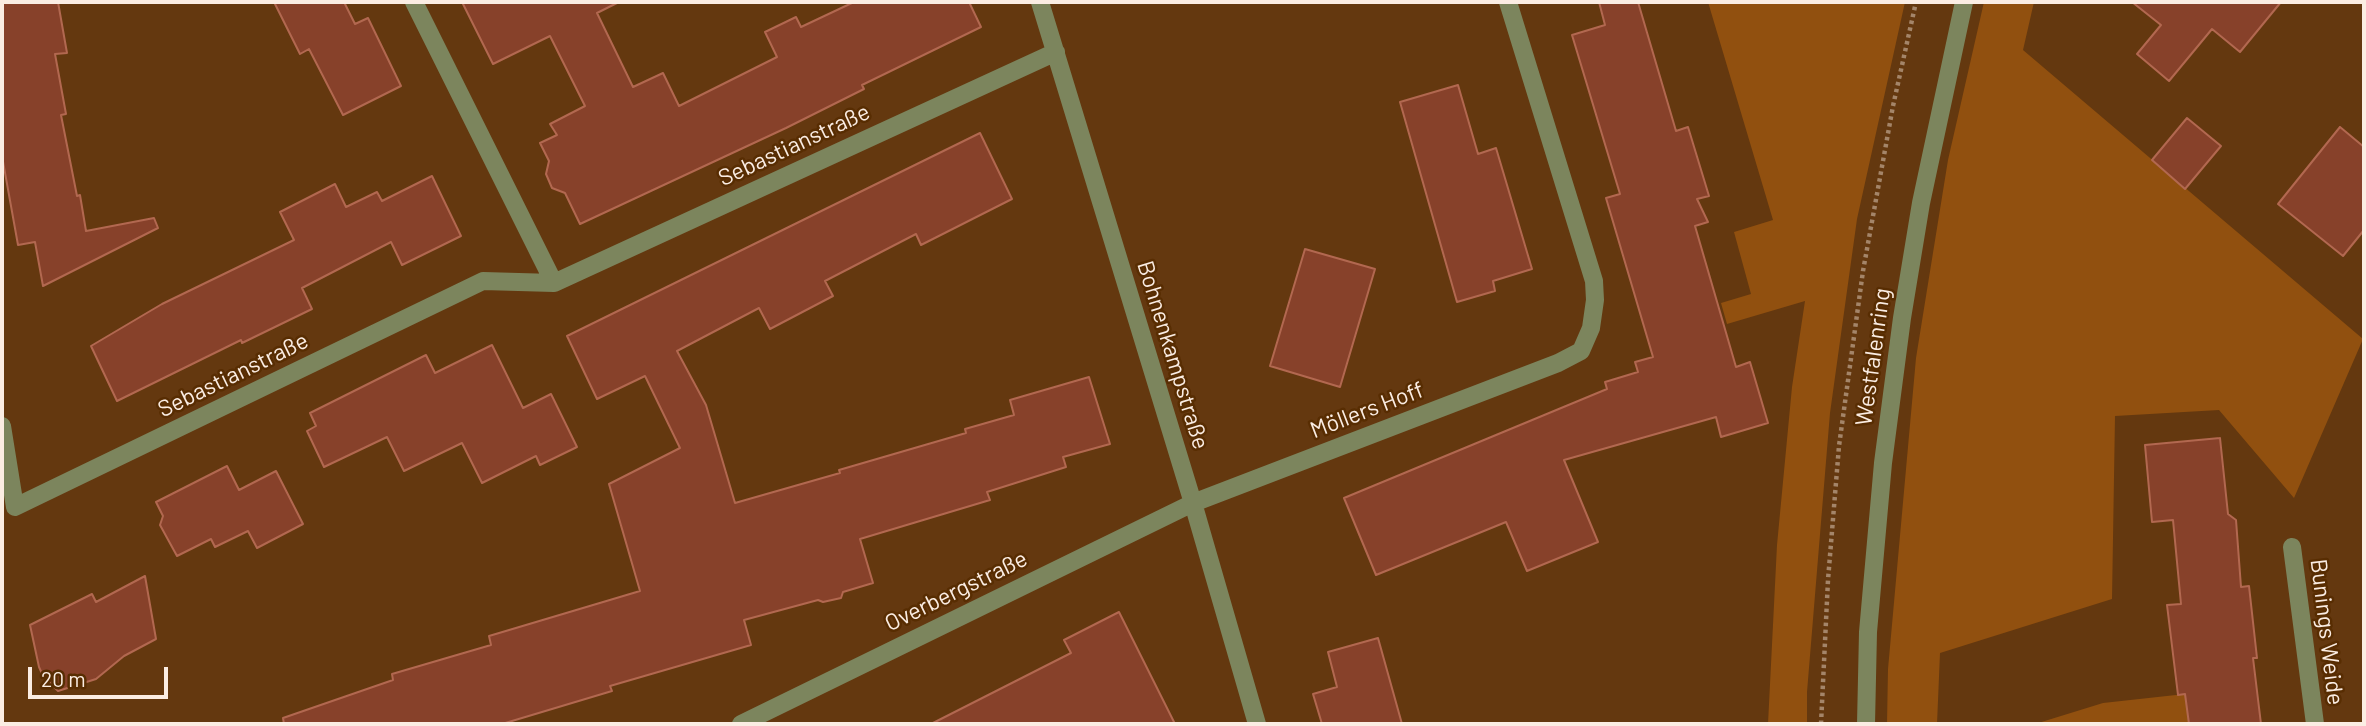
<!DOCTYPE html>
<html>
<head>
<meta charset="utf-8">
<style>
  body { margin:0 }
  #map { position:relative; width:2366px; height:726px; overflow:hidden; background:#64380f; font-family:Barlow,sans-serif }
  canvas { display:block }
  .frame { position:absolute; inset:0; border:4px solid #fbede3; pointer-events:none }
  .scale { position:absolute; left:28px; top:667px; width:140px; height:32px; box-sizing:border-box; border:4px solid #fbede3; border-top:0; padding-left:9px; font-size:21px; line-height:24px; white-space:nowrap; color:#fbede3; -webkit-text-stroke:5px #582d02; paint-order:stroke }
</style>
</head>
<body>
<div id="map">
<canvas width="2366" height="726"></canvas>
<div class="frame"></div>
<div class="scale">20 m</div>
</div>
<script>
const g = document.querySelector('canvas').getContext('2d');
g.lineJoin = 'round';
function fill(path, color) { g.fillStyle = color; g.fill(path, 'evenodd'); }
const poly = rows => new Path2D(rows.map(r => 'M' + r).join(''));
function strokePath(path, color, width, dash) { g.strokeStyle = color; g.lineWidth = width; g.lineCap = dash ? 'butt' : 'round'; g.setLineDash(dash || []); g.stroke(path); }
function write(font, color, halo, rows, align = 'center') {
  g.font = font + ' Barlow,sans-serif'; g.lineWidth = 5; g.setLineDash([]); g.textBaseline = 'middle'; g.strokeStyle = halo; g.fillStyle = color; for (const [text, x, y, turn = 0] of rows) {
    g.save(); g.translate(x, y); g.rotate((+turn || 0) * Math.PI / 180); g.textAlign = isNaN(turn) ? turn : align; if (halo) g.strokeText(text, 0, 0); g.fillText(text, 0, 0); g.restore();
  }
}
const green = poly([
  [1708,2,1905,2,1857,219,1830,413,1807,692,1807,724,1768,724,1777,545,1792,387,1805,301,1727,324,1721,303,1751,294,1734,232,1773,220],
  [1984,2,2034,2,2023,50,2363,339,2294,498,2219,410,2115,416,2112,599,1940,653,1937,724,1887,724,1888,669,1916,358,1948,160],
  [2185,694,2189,724,2035,724,2103,703]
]);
const building = poly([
  [2,2,58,2,67,53,55,54,66,114,61,115,77,196,80,195,86,231,154,218,158,228,43,286,35,242,18,245,2,156,2,2],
  [274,2,344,2,355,24,368,18,401,86,343,115,309,49,300,54,274,2],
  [462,2,619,2,597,13,633,87,663,73,679,106,777,57,765,32,796,17,801,27,854,2,969,2,981,27,862,85,864,89,786,128,580,224,565,193,552,188,546,174,549,161,540,143,557,135,550,124,585,106,550,36,493,64,462,2],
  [1599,2,1638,2,1676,131,1688,127,1709,196,1697,199,1708,222,1695,226,1736,367,1750,362,1768,423,1721,437,1716,417,1564,460,1598,542,1527,571,1506,522,1376,575,1344,498,1607,389,1605,382,1638,372,1635,362,1653,357,1606,198,1620,194,1572,35,1605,25,1599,2],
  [2132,2,2281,2,2240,52,2212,29,2169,81,2137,54,2161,25,2132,2],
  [1458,85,1478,154,1496,148,1532,269,1493,281,1495,291,1457,302,1400,102,1458,85],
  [2187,118,2221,146,2185,189,2152,160,2187,118],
  [2340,127,2364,147,2364,230,2343,256,2278,204,2340,127],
  [980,133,1012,199,921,245,916,234,825,281,833,296,770,329,759,308,677,351,706,405,735,503,840,473,839,470,966,433,965,429,1014,415,1010,400,1089,377,1110,444,1063,457,1066,467,987,492,990,500,860,539,873,583,843,592,841,598,823,602,818,600,744,620,751,645,610,686,612,691,502,724,284,724,283,718,393,680,392,674,491,645,489,636,640,591,609,484,680,448,645,376,597,399,567,336,980,133],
  [432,176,461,236,402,265,391,242,302,288,312,309,242,343,241,340,117,401,91,346,162,304,294,240,280,212,335,184,346,207,377,192,382,201,432,176],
  [1305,249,1375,269,1340,387,1270,366,1305,249],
  [492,345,523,408,551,394,577,447,540,465,536,456,482,483,462,443,404,471,387,437,324,467,307,431,316,426,310,413,426,355,435,373,492,345],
  [2220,438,2228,514,2236,520,2241,587,2249,586,2257,658,2253,658,2261,724,2189,724,2185,694,2178,695,2167,605,2181,604,2173,520,2152,522,2145,445,2220,438],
  [227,466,239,490,276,471,303,524,257,548,248,531,215,547,211,539,177,556,160,525,163,516,156,502,227,466],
  [145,576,156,639,124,656,96,679,58,691,43,676,39,667,30,625,92,594,96,602,145,576],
  [1119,612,1175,724,931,724,1071,653,1064,640,1119,612],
  [1378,638,1402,724,1322,724,1313,694,1337,687,1328,652,1378,638]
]);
const path = poly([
  [1821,724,1828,580,1839,446,1863,271,1893,106,1916,2]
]);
const minor = poly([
  [414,2,554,283],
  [1040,2,1193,503,1257,724],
  [2,426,15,507,483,281,554,283,1056,52],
  [2292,547,2315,724],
  [741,724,1193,503,1558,363,1581,351,1591,328,1595,300,1594,281,1508,2],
  [1866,724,1868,632,1883,463,1902,318,1921,203,1964,2]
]);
const streetNames = [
  ["Sebastianstraße",794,145,-25],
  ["Bohnenkampstraße",1173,355,73],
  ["Westfalenring",1873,357,-82],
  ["Sebastianstraße",233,375,-26],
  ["Möllers Hoff",1367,410,-21],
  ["Overbergstraße",956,591,-26],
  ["Bunings Weide",2327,632,83]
];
fill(green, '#91500f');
fill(building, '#87412a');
strokePath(building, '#b26850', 2);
strokePath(path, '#a48569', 4.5, [3.5, 3.5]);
strokePath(minor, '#7c855d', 18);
write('23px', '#fbede3', '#582d02', streetNames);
</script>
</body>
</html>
